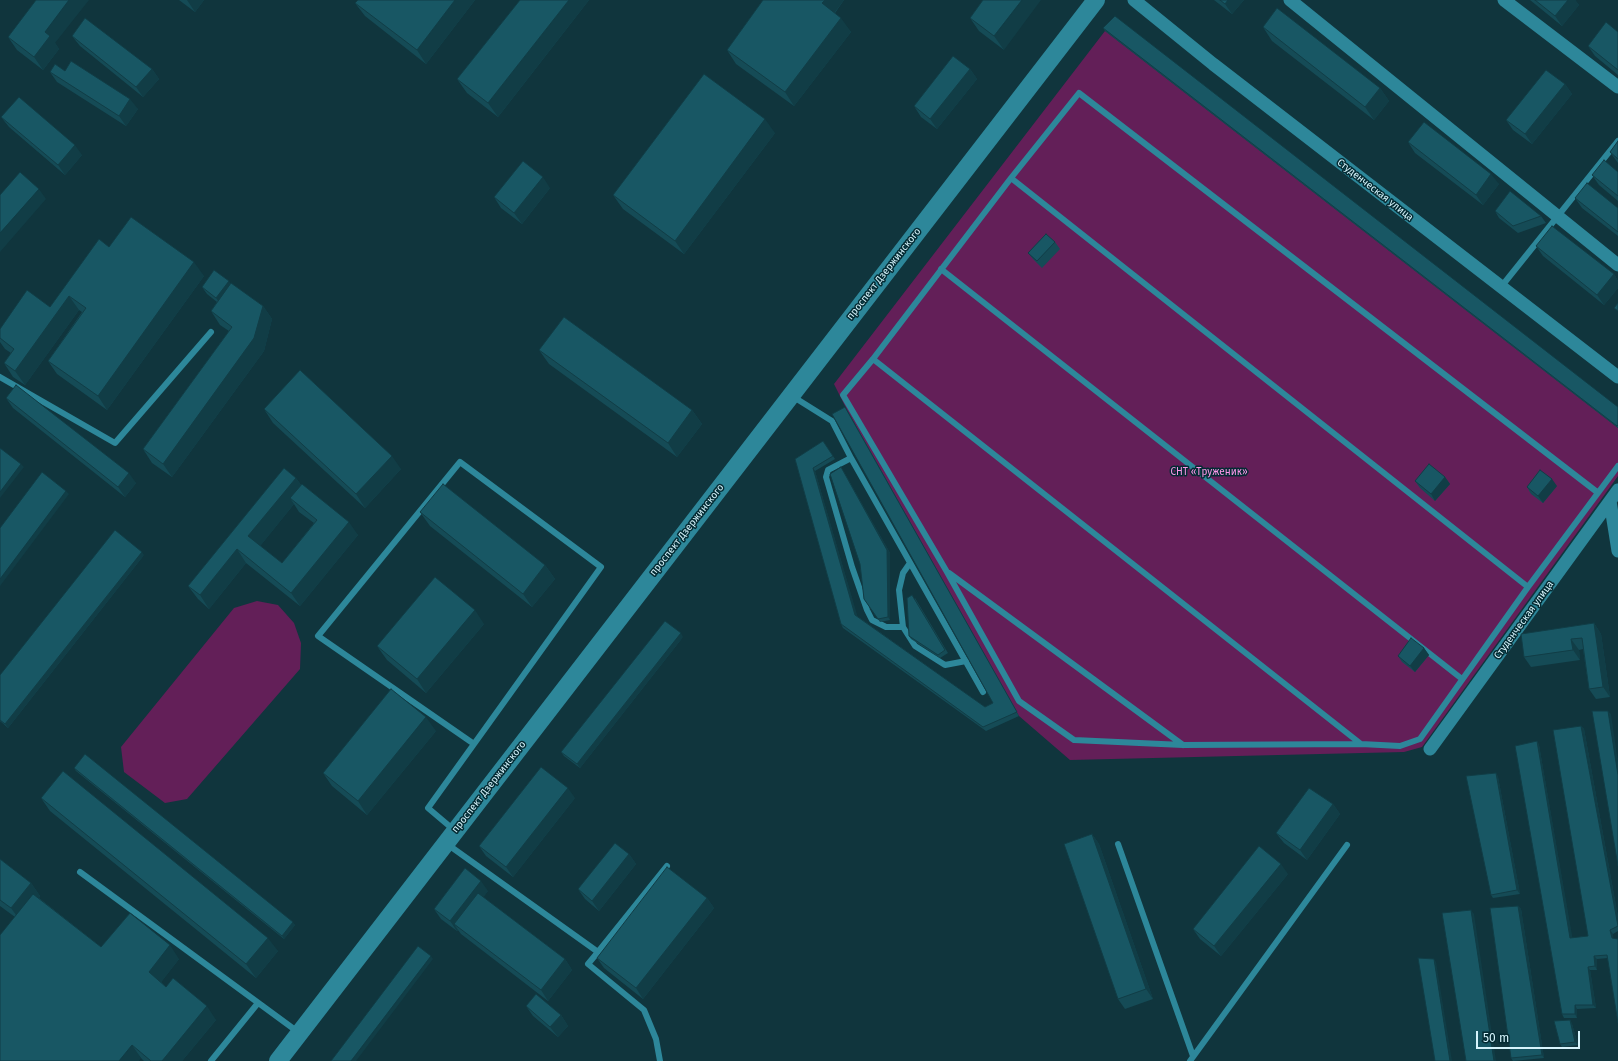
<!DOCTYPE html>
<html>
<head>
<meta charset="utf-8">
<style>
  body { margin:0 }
  #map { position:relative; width:1618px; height:1061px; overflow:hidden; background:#10353d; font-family:"Fira Sans",sans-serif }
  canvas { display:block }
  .scale { position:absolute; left:1476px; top:1031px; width:104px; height:18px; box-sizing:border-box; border:2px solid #d6f4fc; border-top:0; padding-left:5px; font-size:12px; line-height:14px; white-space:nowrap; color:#d6f4fc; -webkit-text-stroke:3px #042b33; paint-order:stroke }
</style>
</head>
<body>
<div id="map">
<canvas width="1618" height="1061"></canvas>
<div class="scale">50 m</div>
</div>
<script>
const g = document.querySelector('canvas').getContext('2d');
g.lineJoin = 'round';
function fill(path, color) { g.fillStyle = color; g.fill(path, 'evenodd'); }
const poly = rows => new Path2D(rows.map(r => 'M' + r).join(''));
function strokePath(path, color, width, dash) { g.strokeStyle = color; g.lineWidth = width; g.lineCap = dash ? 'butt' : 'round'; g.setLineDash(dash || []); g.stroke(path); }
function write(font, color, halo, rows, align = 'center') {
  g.font = font + ' "Fira Sans",sans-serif'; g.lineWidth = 3; g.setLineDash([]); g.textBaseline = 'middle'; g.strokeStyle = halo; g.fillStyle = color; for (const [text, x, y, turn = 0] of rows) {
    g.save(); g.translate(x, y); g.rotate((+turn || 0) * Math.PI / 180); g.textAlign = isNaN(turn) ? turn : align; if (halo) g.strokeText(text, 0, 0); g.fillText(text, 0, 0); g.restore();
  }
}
const green = poly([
  [1105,31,1618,428,1618,476,1422,747,1404,752,1070,760,1019,716,847,410,834,384],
  [257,601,278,605,294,623,301,643,300,669,187,799,165,803,124,772,121,747,234,608]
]);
const lane = poly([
  [1011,178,1528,587],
  [941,269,1462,679],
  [1501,287,1618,141],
  [873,359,1361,744],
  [0,377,115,443,211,332],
  [792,396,832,421,851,458,983,692],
  [851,458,828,470,826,477,852,567,867,610,872,620,886,627,903,627],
  [1597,492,1079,93,1011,178,873,359,843,395,947,572,1019,701,1074,740,1183,745,1361,744,1400,746,1420,739,1528,587,1618,466],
  [910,563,903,573,899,590,903,627,915,646,945,665,966,661],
  [949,573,1183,745],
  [454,830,428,808,474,744,601,567,460,462,318,636,474,744],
  [447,844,598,952,588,964,644,1010,656,1039,660,1061],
  [1118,844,1193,1056],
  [80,872,298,1032],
  [598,952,667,866],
  [211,1061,258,1003],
  [1190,1061,1347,845]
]);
const street = poly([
  [1134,0,1213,64,1618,377],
  [1290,0,1618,265],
  [1504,0,1618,87],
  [1610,501,1618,551],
  [1430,749,1618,490]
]);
const secondary = poly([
  [278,1061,1096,0]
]);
const wall = poly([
  [179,0,204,0,195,12],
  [475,0,426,64,365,16,355,3],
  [520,0,589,0,498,117,467,93,457,79],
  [763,0,844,0,835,13,851,32,794,106,736,64,727,50],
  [983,0,1004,50,979,31,970,18],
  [1214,0,1244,0,1232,14],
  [1530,0,1575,0,1579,5,1562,26],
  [1263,27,1380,88,1389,101,1374,120,1272,41],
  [1103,28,1618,407,1618,428,1105,31],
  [1618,32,1618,75,1595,56,1588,46],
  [72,36,152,69,159,79,143,97,80,46],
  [8,37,55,43,59,49,43,70,17,50],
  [970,69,977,79,937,129,921,117,914,106],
  [65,71,138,109,126,126,57,82,50,72],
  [1565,84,1572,94,1532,144,1513,130,1506,120],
  [1,117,82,155,65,175,9,127],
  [775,133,684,254,623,209,613,195],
  [1618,141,1618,163,1610,152],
  [1408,142,1499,184,1483,205,1415,153],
  [1618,172,1618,201,1599,185,1592,175],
  [550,188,522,224,501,208,494,197],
  [1575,198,1618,208,1618,236,1582,208],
  [1495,211,1541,216,1546,223,1518,233,1499,218],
  [1055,242,1060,249,1042,268,1033,259,1028,253],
  [1536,246,1614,274,1618,281,1618,288,1604,305,1543,256],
  [109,247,204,276,107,410,57,374,48,361,82,312,79,310,25,385,13,377,4,363,11,353,5,349,0,342,0,329,50,307],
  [230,284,263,306,272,319,264,351,172,477,152,463,143,449,229,331,220,325,211,311,217,302,207,294,202,287],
  [539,350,692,410,702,424,677,457,549,364],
  [6,398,136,483,125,497,13,408],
  [264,409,401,469,365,508,273,423],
  [847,410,1019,716,986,731,843,628,841,624,795,459,823,441,835,459,815,471,857,616,985,707,993,703],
  [841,467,890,553,890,620,880,622,864,599,860,564],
  [1445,477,1450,484,1435,501,1420,488,1415,481],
  [296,478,301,485,358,535,300,606,246,563,209,609,198,599,188,586],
  [294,504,299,512,314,523,282,563,260,546],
  [1557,486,1543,503,1531,494,1527,487],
  [420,512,545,565,555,579,532,607,430,526],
  [144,555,8,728,0,721,0,675],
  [915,598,948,653,940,658,911,639,909,636],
  [1594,623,1601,634,1610,697,1596,699,1589,689,1583,649,1579,650,1580,660,1531,667,1524,657],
  [484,624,426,693,387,660,377,646],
  [683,637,580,768,564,756,561,752],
  [1424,648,1429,655,1415,672,1402,662,1398,656],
  [1581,726,1584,729,1618,917,1618,931,1613,934,1608,958,1597,959,1597,970,1590,970,1596,1008,1577,1009,1577,1018,1564,1018,1562,1014,1537,741,1539,745,1572,938,1588,936],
  [436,731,367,815,332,786,323,773],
  [74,768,295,925,284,939,76,771],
  [1496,773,1498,777,1520,894,1493,898,1491,895],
  [41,798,278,951,256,978,50,811],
  [575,798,513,877,486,856,479,846],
  [1333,804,1340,814,1307,860,1284,843,1276,833],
  [1092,834,1099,844,1153,999,1125,1009,1118,999],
  [629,854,636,864,599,911,585,899,578,889],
  [0,859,31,883,40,896,39,898,101,947,179,959,161,982,166,987,216,1020,182,1061,144,1061,141,1058,15,917,0,906],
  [1288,874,1221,956,1200,939,1193,929],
  [488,891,483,897,565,959,572,970,548,1001,461,934,458,930,457,931,441,919,434,909],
  [707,898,714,908,643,999,604,968,597,958],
  [1518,906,1521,909,1544,1058,1513,1061,1511,1058],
  [526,1006,561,1015,568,1026,558,1037,533,1016],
  [1570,1020,1572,1024,1578,1045,1562,1047,1560,1044]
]);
const shadedWall = poly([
  [69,0,89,0,55,43,59,49,43,70,34,57,45,32],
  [187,0,204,0,195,12],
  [455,0,475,0,426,64,417,50],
  [569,0,589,0,498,117,488,103],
  [825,0,844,0,832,16,822,3],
  [1022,0,1041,0,1004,50,994,36],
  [1228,0,1244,0,1232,14,1225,4],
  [1568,0,1575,0,1579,5,1562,26,1555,16],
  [841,18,851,32,794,106,785,92],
  [152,69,159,79,143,97,136,87],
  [970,69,977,79,937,129,930,119],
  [1565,84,1572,94,1532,144,1525,134],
  [1380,88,1389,101,1374,120,1365,107],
  [130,99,138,109,126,126,119,116],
  [765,119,775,133,684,254,675,241],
  [75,145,82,155,65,175,58,165],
  [1491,174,1499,184,1483,205,1476,195],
  [543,177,550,188,522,224,514,213],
  [39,189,46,199,0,252,0,233],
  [194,262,204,276,107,410,98,396],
  [1614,274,1618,281,1618,288,1604,305,1597,295],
  [229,281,233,288,221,305,216,298],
  [69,296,79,310,25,385,15,371],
  [263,306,272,319,264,351,172,477,163,464],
  [692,410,702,424,677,457,668,443],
  [392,456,401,469,365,508,356,494],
  [21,464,24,467,0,498,0,492],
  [841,467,890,553,890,620,888,617],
  [813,468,815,471,858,618,855,615],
  [129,473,136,483,125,497,118,487],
  [1445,477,1450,484,1435,501,1431,494],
  [296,478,305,491,290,498,294,504,257,550,248,536],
  [1552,479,1557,486,1543,503,1538,496],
  [66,491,69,494,0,586,0,579],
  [349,522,358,535,300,606,291,593],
  [237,549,246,563,209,609,200,595],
  [142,552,144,555,8,728,5,724],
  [545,565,555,579,532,607,523,594],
  [475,610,484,624,426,693,417,679],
  [1594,623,1601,634,1610,697,1603,687],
  [681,633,683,637,580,768,577,764],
  [1571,639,1579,650,1580,660,1573,650],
  [1424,648,1429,655,1415,672,1410,666],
  [1608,711,1611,714,1618,762,1618,775],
  [426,717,436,731,367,815,358,801],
  [1581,726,1584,729,1618,917,1618,926],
  [1537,741,1539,745,1573,941,1570,938],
  [1496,773,1498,777,1520,894,1517,890],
  [568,788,575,798,513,877,506,867],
  [1333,804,1340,814,1307,860,1300,850],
  [1092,834,1099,844,1153,999,1146,989],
  [629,854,636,864,599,911,592,901],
  [1281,864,1288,874,1221,956,1214,946],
  [481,881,488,891,459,928,454,924,458,930,457,931,450,921],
  [31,883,40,896,21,922,11,908],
  [707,898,714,908,643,999,636,988],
  [1518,906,1521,909,1544,1058,1542,1055],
  [1471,910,1474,914,1496,1061,1494,1061],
  [293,922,295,925,284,939,282,936],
  [1610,930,1613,934,1614,942,1612,938],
  [268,938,278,951,256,978,246,964],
  [170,945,179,959,159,985,149,972],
  [431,956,433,959,356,1061,351,1061],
  [1594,956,1597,959,1597,970,1595,966],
  [565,959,572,970,548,1001,541,990],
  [1434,959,1436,962,1452,1061,1450,1061],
  [1588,967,1590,970,1596,1008,1593,1005],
  [1575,1005,1577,1009,1577,1018,1575,1014],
  [207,1006,216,1020,182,1061,162,1061],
  [561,1015,568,1026,558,1037,550,1027],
  [1570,1020,1572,1024,1578,1045,1575,1042],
  [132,1045,141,1058,139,1061,119,1061]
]);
const building = poly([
  [36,0,69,0,45,32,50,36,34,57,8,37,36,0],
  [358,0,455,0,417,50,355,3,358,0],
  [520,0,569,0,488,103,457,79,520,0],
  [763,0,825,0,822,3,841,18,785,92,727,50,763,0],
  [983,0,1022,0,994,36,970,18,983,0],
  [1220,0,1228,0,1225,4,1220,0],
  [1535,0,1568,0,1555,16,1535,0],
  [1277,8,1380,88,1365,107,1263,27,1277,8],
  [1115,16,1618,407,1618,425,1617,426,1103,28,1115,16],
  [85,18,152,69,136,87,72,36,85,18],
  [1606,22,1618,32,1618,70,1588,46,1606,22],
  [953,56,970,69,930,119,914,106,953,56],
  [71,61,130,99,119,116,50,72,55,64,65,71,71,61],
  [1546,70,1565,84,1525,134,1506,120,1546,70],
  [704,74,765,119,675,241,613,195,704,74],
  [19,97,75,145,58,165,1,117,19,97],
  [1424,122,1491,174,1476,195,1408,142,1424,122],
  [1618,141,1618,159,1610,152,1618,141],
  [1604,160,1618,172,1618,196,1592,175,1604,160],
  [523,161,543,177,514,213,494,197,523,161],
  [20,172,39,189,0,233,0,195,20,172],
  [1587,183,1618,208,1618,232,1575,198,1587,183],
  [1510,191,1541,216,1513,226,1495,211,1510,191],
  [131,217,194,262,98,396,48,361,86,308,69,296,15,371,4,363,14,349,0,338,0,329,27,290,50,307,99,239,109,247,131,217],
  [1552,226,1614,274,1597,295,1536,246,1552,226],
  [1046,234,1055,242,1037,261,1028,253,1046,234],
  [214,270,229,281,216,298,202,287,214,270],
  [231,283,263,306,254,338,163,464,143,449,232,327,211,311,231,283],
  [1618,303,1618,311,1614,308,1618,303],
  [564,317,692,410,668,443,539,350,564,317],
  [300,370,392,456,356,494,264,409,300,370],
  [16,385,129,473,118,487,6,398,16,385],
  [845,407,1017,712,983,727,841,624,795,459,823,441,833,456,813,468,855,615,985,707,993,703,832,414,845,407],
  [0,448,21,464,0,492,0,448],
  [1429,464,1445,477,1431,494,1415,481,1429,464],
  [841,467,887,550,888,617,878,619,864,599,860,564,830,474,841,467],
  [284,468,296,478,248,536,282,563,317,520,290,498,302,484,349,522,291,593,237,549,200,595,188,586,284,468],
  [1540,470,1552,479,1538,496,1527,487,1540,470],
  [42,472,66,491,0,579,0,528,42,472],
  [443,484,545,565,523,594,420,512,443,484],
  [115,530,142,552,5,724,0,720,0,675,115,530],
  [435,577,475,610,417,679,377,646,435,577],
  [912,595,945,650,938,655,909,636,907,598,912,595],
  [665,621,681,633,577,764,561,752,665,621],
  [1594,623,1603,687,1589,689,1582,638,1571,639,1573,650,1524,657,1521,634,1594,623],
  [1411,638,1424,648,1410,666,1398,656,1411,638],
  [391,689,426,717,358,801,323,773,391,689],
  [1592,711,1608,711,1618,775,1618,866,1592,711],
  [1581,726,1618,926,1610,930,1612,938,1618,939,1618,1023,1607,955,1594,956,1595,966,1588,967,1593,1005,1575,1005,1575,1014,1562,1014,1515,746,1537,741,1570,938,1588,936,1553,730,1581,726],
  [85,754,293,922,282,936,74,768,85,754],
  [541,767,568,788,506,867,479,846,541,767],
  [63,771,268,938,246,964,41,798,63,771],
  [1496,773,1517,890,1491,895,1466,776,1496,773],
  [1309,788,1333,804,1300,850,1276,833,1309,788],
  [1092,834,1146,989,1118,999,1064,844,1092,834],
  [615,843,629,854,592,901,578,889,615,843],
  [1259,846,1281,864,1214,946,1193,929,1259,846],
  [0,859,31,883,11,908,0,900,0,859],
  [667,867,707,898,636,988,597,958,667,867],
  [465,868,481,881,450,921,434,909,465,868],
  [478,893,565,959,541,990,454,924,478,893],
  [33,894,101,947,130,913,170,945,149,972,166,987,173,978,207,1006,162,1061,151,1061,132,1045,119,1061,0,1061,0,935,33,894],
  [1518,906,1542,1055,1511,1058,1490,908,1518,906],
  [1471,910,1494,1061,1466,1061,1442,913,1471,910],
  [418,946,431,956,351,1061,331,1061,418,946],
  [1418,958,1434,959,1450,1061,1435,1061,1418,958],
  [536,994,561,1015,550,1027,526,1006,536,994],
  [1570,1020,1575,1042,1560,1044,1554,1021,1570,1020]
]);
const streetNames = [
  ["Студенческая улица",1375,190,38],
  ["проспект Дзержинского",884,274,-52],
  ["проспект Дзержинского",687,530,-52],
  ["Студенческая улица",1524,620,-54],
  ["проспект Дзержинского",489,787,-52]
];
const parkNames = [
  ["СНТ «Труженик»",1209,472]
];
fill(green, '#631f58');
strokePath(lane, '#2d879a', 6);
strokePath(street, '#2d879a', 13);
strokePath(secondary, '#2d879a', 18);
fill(wall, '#154b56');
fill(shadedWall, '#113d46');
fill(building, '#185764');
strokePath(building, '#113d46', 1);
write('10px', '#d6f4fc', '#042b33', streetNames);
write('10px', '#ff98ea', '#042b33', parkNames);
</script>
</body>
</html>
